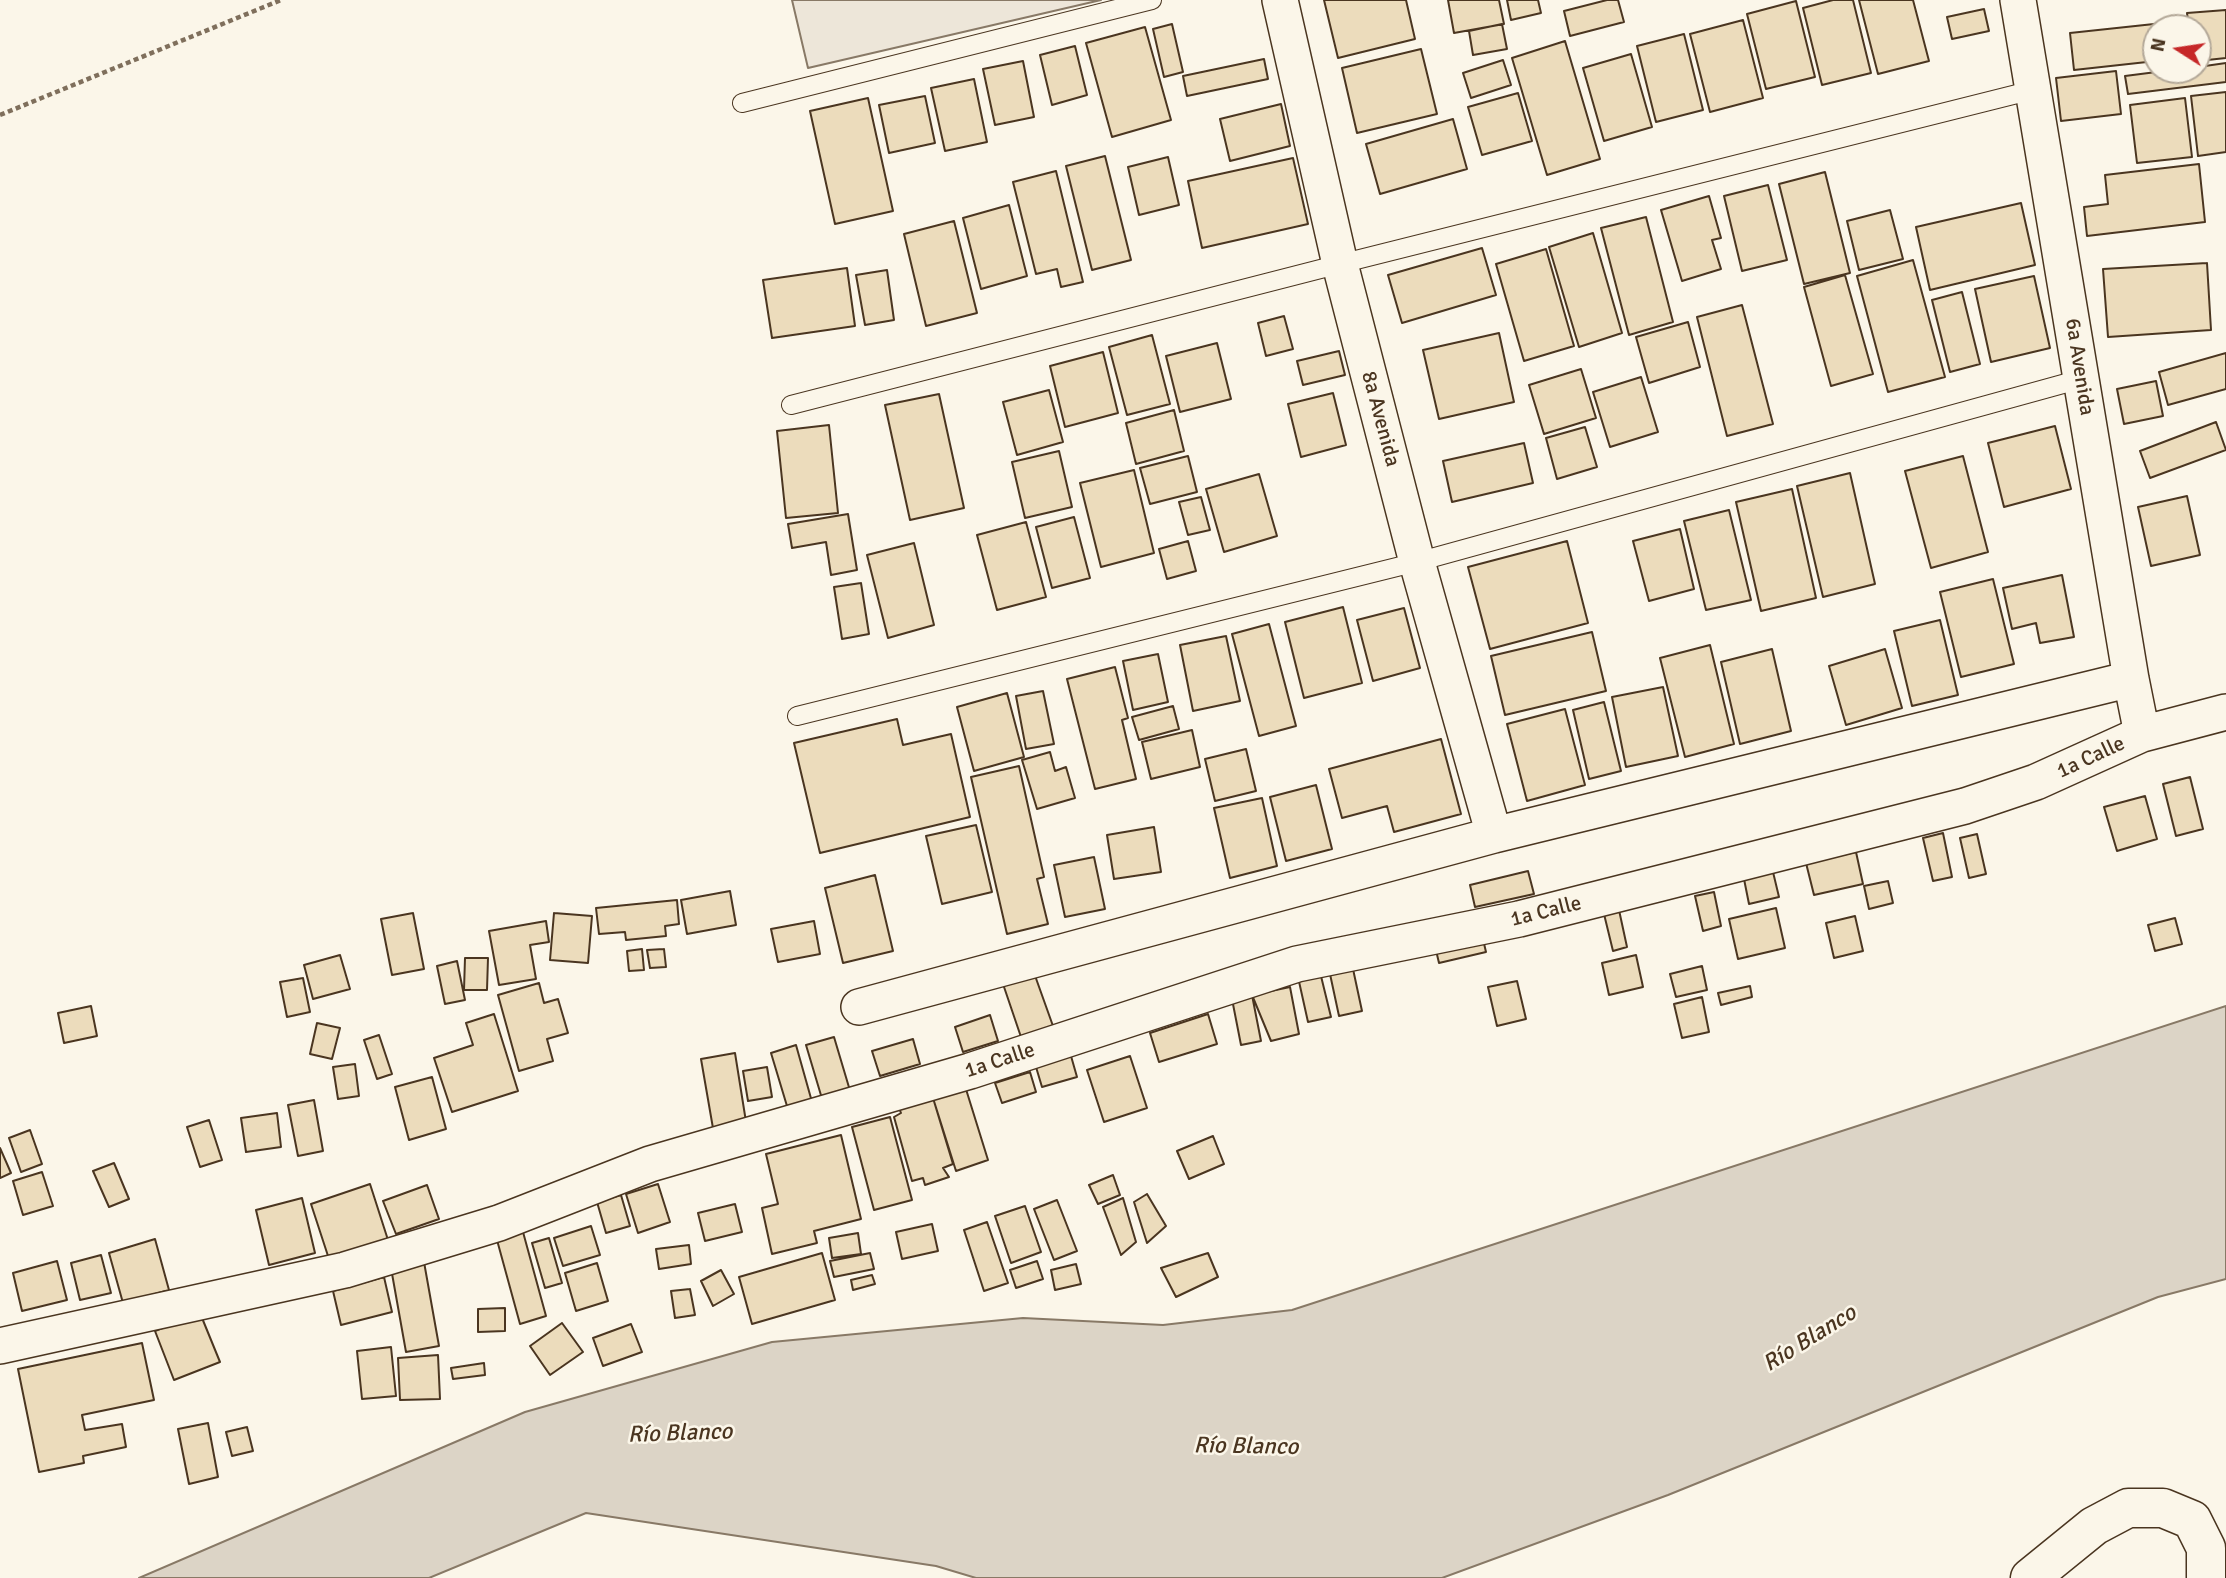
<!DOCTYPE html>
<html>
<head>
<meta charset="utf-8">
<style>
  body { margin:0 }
  #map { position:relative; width:2226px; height:1578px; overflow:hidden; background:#fbf6e9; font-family:Signika,sans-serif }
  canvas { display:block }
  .north { position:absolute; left:2142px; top:14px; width:70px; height:70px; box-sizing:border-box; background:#fbf6e9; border:2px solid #b4a999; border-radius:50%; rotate:282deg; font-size:19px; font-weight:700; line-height:28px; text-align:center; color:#4a3520 }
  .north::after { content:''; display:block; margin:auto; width:24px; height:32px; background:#c62828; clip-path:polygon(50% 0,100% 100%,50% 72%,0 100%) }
</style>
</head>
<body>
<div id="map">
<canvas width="2226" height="1578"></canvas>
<div class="north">N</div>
</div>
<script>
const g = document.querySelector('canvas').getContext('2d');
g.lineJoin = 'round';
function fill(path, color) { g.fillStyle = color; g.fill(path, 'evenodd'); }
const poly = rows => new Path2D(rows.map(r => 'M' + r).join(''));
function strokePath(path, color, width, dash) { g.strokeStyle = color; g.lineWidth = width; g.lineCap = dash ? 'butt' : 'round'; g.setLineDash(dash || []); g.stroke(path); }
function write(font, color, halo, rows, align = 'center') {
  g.font = font + ' Signika,sans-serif'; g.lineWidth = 5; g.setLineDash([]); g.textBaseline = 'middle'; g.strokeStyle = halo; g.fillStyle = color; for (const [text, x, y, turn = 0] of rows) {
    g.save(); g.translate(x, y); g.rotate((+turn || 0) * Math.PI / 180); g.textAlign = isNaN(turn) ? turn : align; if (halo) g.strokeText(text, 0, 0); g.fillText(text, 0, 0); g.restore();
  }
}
const green = poly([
  [792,0,1101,0,808,68,792,0]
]);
const water = poly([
  [2226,1006,2226,1279,2158,1297,1668,1495,1442,1578,976,1578,936,1566,586,1513,429,1578,139,1578,525,1412,772,1342,1023,1318,1163,1325,1292,1310,2226,1006]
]);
const building = poly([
  [1324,0,1406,0,1415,39,1338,58,1324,0],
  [1448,0,1499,0,1504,24,1454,33,1448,0],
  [1507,0,1538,0,1541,13,1511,20,1507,0],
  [1607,0,1618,0,1624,22,1570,36,1564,11,1607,0],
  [1833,0,1853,0,1871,73,1822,85,1803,8,1833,0],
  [1859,0,1913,0,1929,61,1878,74,1859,0],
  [1796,1,1815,77,1766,89,1747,14,1796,1],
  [1984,9,1989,31,1952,39,1947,17,1984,9],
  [2226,10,2226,58,2198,61,2198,28,2189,28,2187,13,2226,10],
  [1743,20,1763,98,1710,112,1690,34,1743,20],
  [2182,21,2183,28,2156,28,2156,61,2074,70,2070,33,2182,21],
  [1172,24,1183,72,1164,77,1153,29,1172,24],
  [1502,24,1507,49,1473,55,1469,31,1502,24],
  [1145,27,1171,120,1112,137,1086,43,1145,27],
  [1684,34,1703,110,1656,122,1637,46,1684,34],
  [1565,41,1600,159,1547,175,1512,58,1565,41],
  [1075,46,1087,95,1052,105,1040,55,1075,46],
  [1421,49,1437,114,1357,133,1342,68,1421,49],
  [1631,54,1652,127,1604,141,1583,68,1631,54],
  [1264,59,1268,79,1187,96,1183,76,1264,59],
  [1503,60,1511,85,1471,98,1463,73,1503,60],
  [1023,61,1034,117,995,125,983,69,1023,61],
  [2226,63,2226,82,2128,94,2125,76,2172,70,2198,70,2198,67,2226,63],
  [2116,71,2121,114,2061,121,2056,78,2116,71],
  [974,79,987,142,945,151,931,88,974,79],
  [2226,92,2226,152,2198,156,2191,96,2226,92],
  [1518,93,1532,141,1482,155,1468,107,1518,93],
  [925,96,935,143,889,153,879,105,925,96],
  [868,98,893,211,835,224,810,111,868,98],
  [2185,98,2192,157,2137,163,2130,105,2185,98],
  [1281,104,1290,146,1230,161,1220,119,1281,104],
  [1453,119,1467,169,1380,194,1366,144,1453,119],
  [1105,156,1131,260,1092,270,1066,166,1105,156],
  [1168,157,1179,205,1139,215,1128,167,1168,157],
  [1293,158,1308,224,1202,248,1188,181,1293,158],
  [2199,164,2205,222,2087,236,2084,207,2108,204,2105,175,2199,164],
  [1056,171,1083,282,1061,287,1057,269,1036,274,1013,182,1056,171],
  [1825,172,1850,273,1804,284,1779,184,1825,172],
  [1768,185,1787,260,1742,271,1724,196,1768,185],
  [1709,196,1721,238,1712,240,1721,269,1682,281,1661,210,1709,196],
  [2021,203,2035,265,1930,290,1916,227,2021,203],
  [1009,205,1027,276,981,289,963,218,1009,205],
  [1890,210,1903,259,1859,270,1847,221,1890,210],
  [1646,217,1673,322,1629,335,1601,228,1646,217],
  [954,221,977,313,926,326,904,234,954,221],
  [1593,233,1622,333,1579,347,1549,247,1593,233],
  [1482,248,1496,295,1402,323,1388,275,1482,248],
  [1546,249,1574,346,1524,361,1496,264,1546,249],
  [1913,260,1945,377,1888,392,1857,276,1913,260],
  [2207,263,2211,330,2108,337,2103,269,2207,263],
  [847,268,855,326,772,338,763,280,847,268],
  [887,270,894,320,865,325,856,275,887,270],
  [1845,275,1873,374,1831,386,1804,287,1845,275],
  [2034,276,2050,348,1991,362,1975,289,2034,276],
  [1962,292,1980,364,1950,372,1932,300,1962,292],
  [1742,305,1773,424,1727,436,1697,317,1742,305],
  [1284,316,1293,349,1266,356,1258,323,1284,316],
  [1688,322,1700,367,1649,383,1636,337,1688,322],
  [1499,333,1514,402,1439,419,1423,350,1499,333],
  [1152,335,1170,404,1127,415,1109,347,1152,335],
  [1217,343,1231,399,1180,412,1166,356,1217,343],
  [1339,351,1345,375,1303,385,1297,361,1339,351],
  [1103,352,1118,413,1065,427,1050,366,1103,352],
  [2226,353,2226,389,2168,405,2159,372,2226,353],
  [1581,369,1596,418,1544,434,1529,385,1581,369],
  [1641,377,1658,432,1610,447,1593,392,1641,377],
  [2156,381,2163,416,2124,424,2117,389,2156,381],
  [1049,390,1063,442,1017,455,1003,402,1049,390],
  [1333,393,1346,445,1301,457,1288,404,1333,393],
  [939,394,964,508,910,520,885,405,939,394],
  [1174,410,1184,451,1136,464,1126,423,1174,410],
  [2216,422,2226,450,2150,478,2140,451,2216,422],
  [829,425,838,513,786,518,777,431,829,425],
  [2055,426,2071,489,2004,507,1988,443,2055,426],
  [1585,427,1597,467,1557,479,1546,438,1585,427],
  [1524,443,1533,483,1452,502,1443,461,1524,443],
  [1059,451,1072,507,1025,518,1012,462,1059,451],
  [1188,456,1197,492,1150,504,1140,468,1188,456],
  [1963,456,1988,552,1931,568,1905,471,1963,456],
  [1134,470,1154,553,1101,567,1080,483,1134,470],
  [1850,473,1875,584,1823,597,1797,486,1850,473],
  [1259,474,1277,536,1224,552,1206,489,1259,474],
  [1792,489,1816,598,1761,611,1736,502,1792,489],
  [2187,496,2200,555,2151,566,2138,507,2187,496],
  [1201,497,1210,530,1188,535,1179,502,1201,497],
  [1729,510,1751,600,1706,610,1684,521,1729,510],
  [848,514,857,570,831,575,826,542,792,548,788,524,848,514],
  [1074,517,1090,578,1052,588,1036,527,1074,517],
  [1026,522,1046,597,997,610,977,535,1026,522],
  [1680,529,1694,589,1649,601,1633,541,1680,529],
  [1188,541,1196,571,1167,579,1159,549,1188,541],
  [1567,541,1588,623,1490,649,1468,567,1567,541],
  [914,543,934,625,888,638,867,555,914,543],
  [2062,575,2074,637,2040,643,2036,623,2012,629,2003,588,2062,575],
  [1993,579,2014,664,1961,677,1940,592,1993,579],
  [861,583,869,634,842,639,834,587,861,583],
  [1343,607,1362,683,1304,698,1285,622,1343,607],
  [1404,608,1420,668,1373,681,1357,620,1404,608],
  [1940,620,1958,695,1912,706,1894,631,1940,620],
  [1269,624,1296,726,1259,736,1232,634,1269,624],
  [1592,632,1606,691,1505,715,1491,656,1592,632],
  [1226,636,1240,701,1193,711,1180,645,1226,636],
  [1710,645,1734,744,1685,757,1660,658,1710,645],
  [1772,649,1791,731,1740,744,1721,662,1772,649],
  [1885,649,1902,708,1846,725,1829,666,1885,649],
  [1158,654,1168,702,1133,710,1123,661,1158,654],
  [1115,667,1128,718,1122,720,1136,779,1095,789,1067,679,1115,667],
  [1663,687,1678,756,1626,767,1612,697,1663,687],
  [1043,691,1054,744,1026,749,1016,696,1043,691],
  [1007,693,1024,757,974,771,957,707,1007,693],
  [1604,702,1621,771,1589,779,1573,710,1604,702],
  [1173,706,1179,729,1139,740,1132,717,1173,706],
  [1565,709,1585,785,1527,801,1507,724,1565,709],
  [897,719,903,745,951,734,970,817,820,853,794,743,897,719],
  [1192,730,1200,767,1151,779,1142,742,1192,730],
  [1441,739,1461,814,1394,832,1387,806,1342,818,1329,769,1441,739],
  [1246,749,1256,791,1215,801,1205,759,1246,749],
  [1050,752,1055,771,1066,767,1075,798,1037,809,1022,760,1050,752],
  [1019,766,1044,877,1037,879,1048,924,1007,934,971,777,1019,766],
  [2190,777,2203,829,2176,836,2163,784,2190,777],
  [1316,785,1332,849,1286,861,1270,797,1316,785],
  [2145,796,2157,839,2117,851,2104,807,2145,796],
  [1262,798,1277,866,1230,878,1214,808,1262,798],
  [976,825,992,892,942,904,926,836,976,825],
  [1154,827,1161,872,1114,879,1107,835,1154,827],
  [1943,833,1952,877,1933,881,1923,838,1943,833],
  [1977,834,1986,874,1969,878,1960,838,1977,834],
  [1856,852,1863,884,1814,895,1806,863,1856,852],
  [1094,857,1105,909,1065,917,1054,865,1094,857],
  [1528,871,1534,894,1475,907,1470,885,1528,871],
  [1773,872,1779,897,1749,904,1744,879,1773,872],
  [875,875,893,951,843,963,825,888,875,875],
  [1888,881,1893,903,1869,909,1864,886,1888,881],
  [730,891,736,925,687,934,681,900,730,891],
  [1714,892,1721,926,1703,931,1695,896,1714,892],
  [677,900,679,924,665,926,666,936,626,940,625,932,599,934,596,908,677,900],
  [1776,908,1785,948,1738,959,1729,919,1776,908],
  [1619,910,1627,947,1613,951,1604,914,1619,910],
  [413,913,424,969,392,975,381,919,413,913],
  [554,913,592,916,588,963,550,960,554,913],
  [1855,916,1863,951,1834,958,1826,923,1855,916],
  [2175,918,2182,944,2155,951,2148,925,2175,918],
  [546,921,549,942,530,945,536,979,499,985,489,931,546,921],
  [814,921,820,954,778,962,771,929,814,921],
  [1482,935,1486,952,1439,963,1435,946,1482,935],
  [642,949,644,970,629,971,627,951,642,949],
  [664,949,666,967,650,968,647,950,664,949],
  [340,955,350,989,313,999,304,965,340,955],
  [1636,955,1643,987,1609,995,1602,963,1636,955],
  [465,958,488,958,487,990,464,990,465,958],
  [457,961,465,1000,445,1004,437,966,457,961],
  [1702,966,1707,990,1676,997,1670,974,1702,966],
  [1353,969,1362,1011,1339,1016,1330,974,1353,969],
  [1033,970,1053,1026,1021,1037,1002,981,1033,970],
  [1320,972,1331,1017,1308,1022,1298,977,1320,972],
  [303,978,310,1012,287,1017,280,982,303,978],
  [1517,981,1526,1019,1497,1026,1488,987,1517,981],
  [539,983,544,1003,558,999,568,1033,547,1039,553,1061,519,1071,498,995,539,983],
  [1750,986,1752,997,1721,1005,1718,993,1750,986],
  [1290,987,1299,1034,1271,1041,1252,995,1290,987],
  [1252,995,1261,1041,1241,1045,1232,999,1252,995],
  [1702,997,1709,1032,1682,1038,1674,1004,1702,997],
  [91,1006,97,1036,64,1043,58,1013,91,1006],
  [494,1014,518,1091,452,1112,434,1058,473,1045,466,1023,494,1014],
  [1208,1014,1217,1044,1159,1062,1150,1033,1208,1014],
  [990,1015,998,1041,963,1052,955,1027,990,1015],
  [317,1023,340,1028,332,1059,310,1054,317,1023],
  [379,1035,392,1074,377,1079,364,1040,379,1035],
  [834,1037,851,1094,823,1102,806,1045,834,1037],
  [913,1039,920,1064,880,1076,872,1051,913,1039],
  [796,1045,814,1109,790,1116,771,1053,796,1045],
  [735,1053,747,1128,714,1134,701,1059,735,1053],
  [1071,1056,1077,1077,1042,1087,1036,1067,1071,1056],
  [1130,1056,1147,1108,1104,1122,1087,1070,1130,1056],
  [355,1064,359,1096,338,1099,333,1067,355,1064],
  [767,1067,772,1097,748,1101,743,1071,767,1067],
  [1030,1072,1036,1092,1002,1103,995,1083,1030,1072],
  [432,1077,446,1129,409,1140,395,1087,432,1077],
  [965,1086,988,1160,956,1171,933,1098,965,1086],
  [933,1098,953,1164,943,1168,949,1177,925,1185,923,1178,912,1181,894,1117,901,1113,899,1108,933,1098],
  [314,1100,323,1151,298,1156,288,1105,314,1100],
  [277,1113,281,1147,246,1152,241,1118,277,1113],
  [890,1117,912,1200,874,1210,852,1127,890,1117],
  [209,1120,222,1160,200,1167,187,1127,209,1120],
  [30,1130,42,1164,21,1172,9,1138,30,1130],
  [841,1135,861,1219,814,1231,817,1243,772,1254,762,1208,778,1204,766,1154,841,1135],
  [1213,1136,1224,1164,1189,1179,1177,1151,1213,1136],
  [0,1148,11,1173,0,1178,0,1148],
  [114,1163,129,1199,109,1207,93,1171,114,1163],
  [42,1172,53,1206,23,1215,13,1181,42,1172],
  [1113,1175,1120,1195,1098,1204,1089,1185,1113,1175],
  [370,1184,388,1240,329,1259,311,1204,370,1184],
  [658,1184,670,1222,638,1233,626,1194,658,1184],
  [427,1185,439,1219,396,1234,383,1201,427,1185],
  [1147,1194,1166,1226,1147,1243,1134,1202,1147,1194],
  [621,1195,630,1226,606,1233,597,1202,621,1195],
  [302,1198,315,1253,269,1265,256,1210,302,1198],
  [1123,1198,1136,1242,1121,1255,1103,1207,1123,1198],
  [1057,1200,1077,1251,1054,1260,1034,1209,1057,1200],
  [735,1204,742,1232,705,1241,698,1213,735,1204],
  [1025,1206,1041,1252,1011,1263,995,1216,1025,1206],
  [987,1222,1008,1283,984,1291,964,1230,987,1222],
  [932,1224,938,1251,902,1259,896,1232,932,1224],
  [591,1226,600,1255,563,1266,554,1238,591,1226],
  [523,1232,546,1316,520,1324,497,1240,523,1232],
  [858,1233,861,1254,832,1258,829,1238,858,1233],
  [549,1238,562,1283,545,1288,532,1243,549,1238],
  [155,1239,169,1290,123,1303,109,1253,155,1239],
  [689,1245,691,1264,659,1269,656,1249,689,1245],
  [822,1253,835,1300,752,1324,739,1277,822,1253],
  [870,1253,874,1269,834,1277,830,1261,870,1253],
  [1208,1253,1218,1277,1176,1297,1161,1268,1208,1253],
  [101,1255,111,1293,80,1300,71,1263,101,1255],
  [57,1261,67,1300,22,1311,13,1273,57,1261],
  [1037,1261,1043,1279,1016,1288,1010,1270,1037,1261],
  [424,1262,439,1346,406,1352,391,1268,424,1262],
  [597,1263,608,1301,576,1311,565,1273,597,1263],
  [1076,1264,1081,1284,1055,1290,1051,1270,1076,1264],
  [721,1270,734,1294,713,1306,701,1281,721,1270],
  [872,1275,875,1284,853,1290,851,1280,872,1275],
  [384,1277,392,1312,341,1325,333,1291,384,1277],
  [690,1289,695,1315,675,1318,671,1291,690,1289],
  [505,1308,505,1331,478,1332,478,1309,505,1308],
  [200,1313,220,1362,174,1380,155,1331,200,1313],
  [562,1323,583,1352,550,1375,530,1346,562,1323],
  [631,1324,642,1352,603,1366,593,1338,631,1324],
  [142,1343,154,1400,82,1415,85,1430,122,1424,126,1447,83,1456,84,1463,39,1472,18,1369,142,1343],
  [391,1347,396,1396,362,1399,357,1351,391,1347],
  [438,1355,440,1399,400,1400,398,1358,438,1355],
  [484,1363,485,1375,453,1379,451,1368,484,1363],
  [208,1423,218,1477,189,1484,178,1429,208,1423],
  [247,1427,253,1451,232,1456,226,1432,247,1427]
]);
const path = poly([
  [0,115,281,0]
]);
const service = poly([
  [742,103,1152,0],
  [791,405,1340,264,2033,90],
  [797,716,1417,562,2081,379]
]);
const minor = poly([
  [1280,0,1340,264,1417,562,1494,835],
  [2018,0,2131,679,2142,734],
  [859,1007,1494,835,2131,679],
  [0,1346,345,1270,499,1223,650,1164,970,1071,1297,964,1519,919,1965,806,2036,782,2142,734,2226,712]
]);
const secondary = poly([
  [2030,1578,2094,1526,2128,1508,2163,1508,2192,1520,2206,1548,2206,1578]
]);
const streetNames = [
  ["6a Avenida",2079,367,81],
  ["8a Avenida",1380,419,75],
  ["1a Calle",2091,758,-25],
  ["1a Calle",1546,912,-14],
  ["1a Calle",1000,1061,-18]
];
const waterNames = [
  ["Río Blanco",1810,1339,-32],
  ["Río Blanco",680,1434,-2],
  ["Río Blanco",1246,1447,1]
];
fill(green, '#ede6d9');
strokePath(green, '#887966', 2);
fill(water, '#dcd4c6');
strokePath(water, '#887966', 2);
fill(building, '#ecdcbc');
strokePath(building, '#4a3520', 2);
strokePath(service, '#4a3520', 20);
strokePath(minor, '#4a3520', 38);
strokePath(secondary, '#4a3520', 41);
strokePath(path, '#7f6f5c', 4.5, [5, 3.5]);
strokePath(service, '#fbf6e9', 18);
strokePath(minor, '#fbf6e9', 35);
strokePath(secondary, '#fbf6e9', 38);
write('21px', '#4a3520', '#fbf6e9', streetNames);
write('italic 23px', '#4a3520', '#fbf6e9', waterNames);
</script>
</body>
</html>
